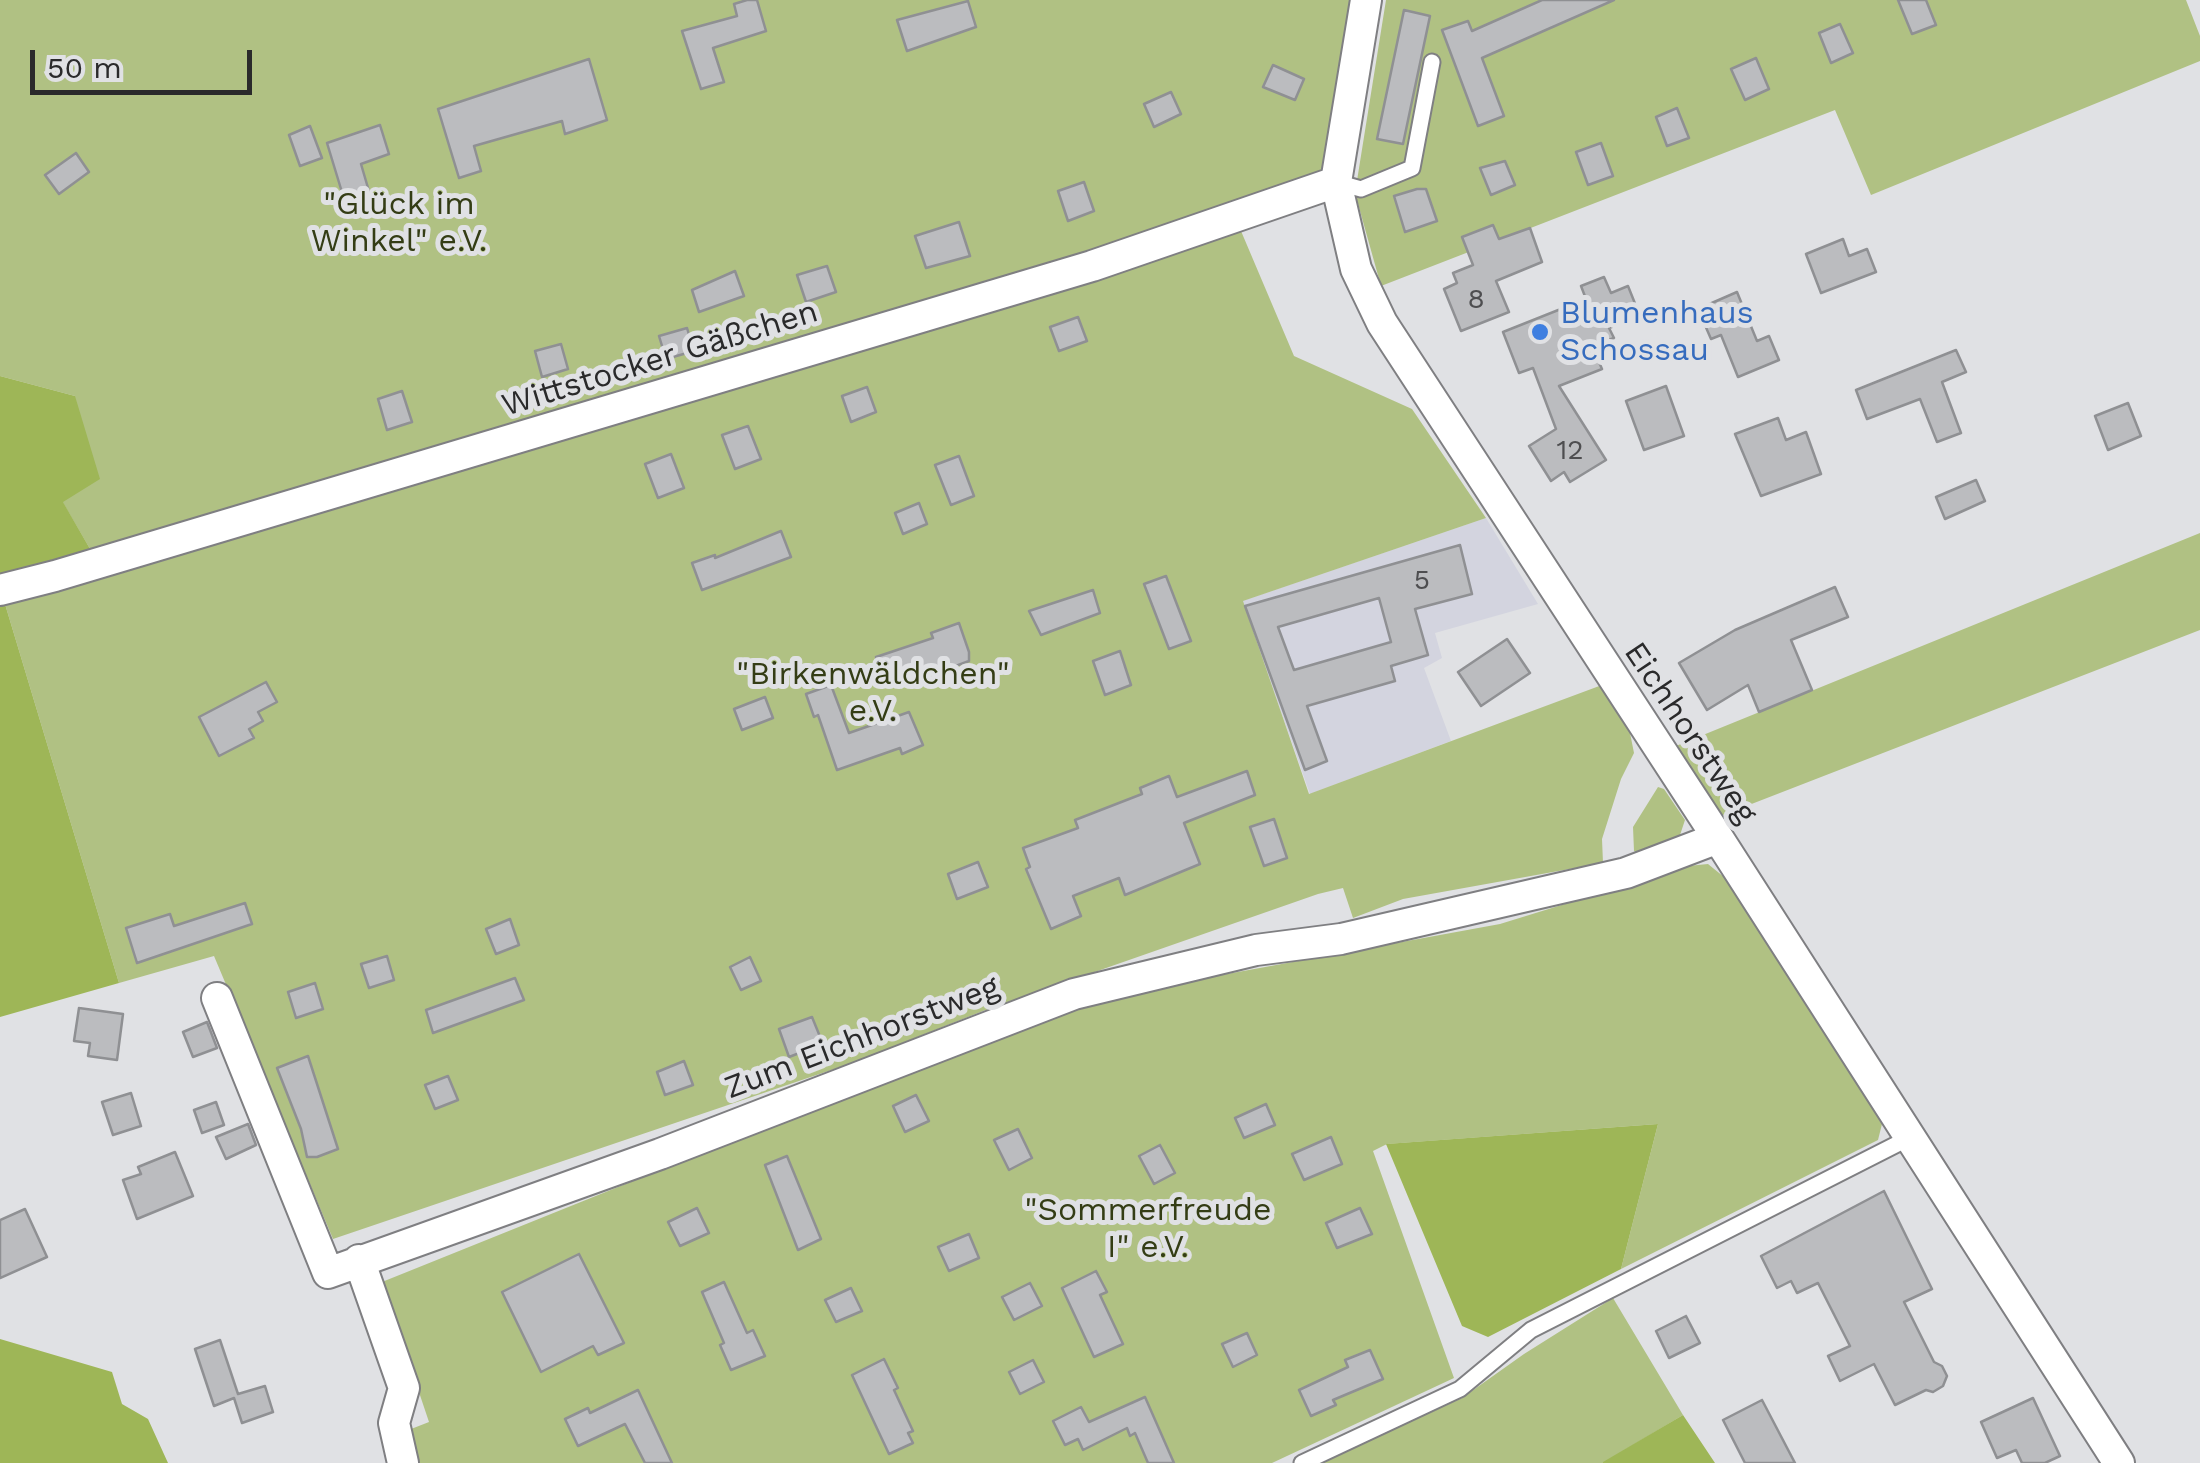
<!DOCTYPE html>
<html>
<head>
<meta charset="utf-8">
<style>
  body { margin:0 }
  #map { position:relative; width:2200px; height:1463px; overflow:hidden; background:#e0e1e4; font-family:"Work Sans",sans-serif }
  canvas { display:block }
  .scale { position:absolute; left:30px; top:50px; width:222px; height:45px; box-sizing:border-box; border:5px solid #2a2a2b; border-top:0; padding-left:12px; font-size:30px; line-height:35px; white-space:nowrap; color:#2a2a2b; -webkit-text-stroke:8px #e0e1e4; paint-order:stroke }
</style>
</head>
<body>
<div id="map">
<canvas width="2200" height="1463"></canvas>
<div class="scale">50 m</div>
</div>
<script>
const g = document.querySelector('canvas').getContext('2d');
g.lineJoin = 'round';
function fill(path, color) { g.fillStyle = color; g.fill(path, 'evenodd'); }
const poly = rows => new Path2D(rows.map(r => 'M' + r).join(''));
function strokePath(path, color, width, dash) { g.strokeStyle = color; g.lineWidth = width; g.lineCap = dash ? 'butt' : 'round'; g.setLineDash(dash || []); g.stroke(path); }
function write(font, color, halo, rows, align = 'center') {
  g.font = font + ' "Work Sans",sans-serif'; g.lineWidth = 10; g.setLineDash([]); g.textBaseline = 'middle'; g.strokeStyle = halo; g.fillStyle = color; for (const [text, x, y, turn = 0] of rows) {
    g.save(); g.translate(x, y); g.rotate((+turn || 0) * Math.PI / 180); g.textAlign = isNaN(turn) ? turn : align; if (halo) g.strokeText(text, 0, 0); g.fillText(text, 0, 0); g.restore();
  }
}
const built = poly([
  [1486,518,1538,604,1435,633,1442,658,1424,668,1451,741,1310,794,1242,601]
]);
const green = poly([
  [0,0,1352,0,1325,174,1080,258,339,474,93,554,62,501,75,396,0,376],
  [1386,0,2186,0,2200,36,2200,61,1871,195,1835,110,1381,286,1355,193],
  [1241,231,1294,356,1412,409,1486,518,1243,601,1309,794,1602,685,1629,728,1634,753,1621,779,1602,839,1603,863,1403,899,1353,918,1343,888,1318,894,983,1011,849,1064,333,1239,214,956,119,983,5,604,1111,275],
  [2200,533,2200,630,1718,817,1671,748],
  [1658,787,1664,789,1685,820,1680,835,1670,846,1641,855,1634,851,1633,827],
  [1708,864,1724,877,1884,1116,1878,1140,1621,1269,1658,1124,1387,1144,1373,1151,1454,1378,1272,1463,416,1463,406,1431,429,1422,382,1282,1048,1014,1156,987,1500,924,1688,866],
  [1613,1298,1683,1415,1603,1463,1320,1463,1462,1398,1524,1354]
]);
const forest = poly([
  [0,376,75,396,100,479,63,502,93,554,0,578],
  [5,604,119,983,0,1017,0,605],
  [1658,1124,1621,1269,1488,1337,1462,1326,1386,1144],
  [0,1339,112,1372,122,1404,148,1419,168,1463,0,1463],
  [1683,1415,1715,1463,1603,1463,1603,1462]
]);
const building = poly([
  [747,0,757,0,766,31,713,48,724,82,701,89,682,31,737,16,734,4,747,0],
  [1542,0,1614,0,1482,58,1504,116,1478,126,1442,30,1468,21,1472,31,1542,0],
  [1898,0,1926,0,1936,25,1912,34,1898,0],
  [968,1,976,27,907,51,897,20,968,1],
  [1404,10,1430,16,1403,144,1377,139,1404,10],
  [1840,24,1853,53,1831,63,1819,33,1840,24],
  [1756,58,1769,89,1745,100,1731,69,1756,58],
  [589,59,607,120,565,134,562,121,474,146,481,171,459,178,438,109,589,59],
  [1273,65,1304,79,1295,100,1263,87,1273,65],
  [1171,92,1181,114,1154,127,1144,104,1171,92],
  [1677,108,1689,138,1667,146,1656,117,1677,108],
  [380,125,389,154,361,164,373,205,348,212,327,143,380,125],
  [310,126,322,158,300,166,289,135,310,126],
  [1601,143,1613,176,1588,185,1576,152,1601,143],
  [76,153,89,172,59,194,45,175,76,153],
  [1505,161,1515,185,1491,195,1480,168,1505,161],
  [1084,182,1094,211,1068,221,1058,191,1084,182],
  [1417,189,1426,189,1437,221,1405,232,1394,196,1417,189],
  [959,222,970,256,926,268,915,236,959,222],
  [1493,225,1499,239,1530,228,1542,262,1496,281,1509,312,1461,331,1444,289,1457,283,1453,273,1473,265,1462,237,1493,225],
  [1843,239,1849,256,1867,249,1876,272,1821,293,1806,254,1843,239],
  [827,266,836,292,806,302,797,275,827,266],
  [735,271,744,296,699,312,692,290,735,271],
  [1604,277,1611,293,1628,286,1640,316,1609,328,1614,338,1592,346,1602,369,1559,386,1606,460,1570,482,1564,472,1551,481,1529,446,1556,429,1533,368,1519,373,1503,332,1586,299,1581,286,1604,277],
  [1737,292,1757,341,1769,336,1779,360,1738,377,1721,335,1711,339,1698,309,1737,292],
  [1078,317,1087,341,1059,351,1050,327,1078,317],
  [687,328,694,351,666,359,659,336,687,328],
  [561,344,568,369,542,377,535,351,561,344],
  [1956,350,1966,372,1942,382,1961,433,1937,442,1920,399,1867,419,1856,390,1956,350],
  [1666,386,1684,436,1644,450,1626,401,1666,386],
  [867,387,876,412,851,422,842,396,867,387],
  [402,391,412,422,387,430,378,399,402,391],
  [2128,403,2141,436,2108,450,2095,416,2128,403],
  [1778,418,1786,440,1806,432,1821,474,1761,496,1735,434,1778,418],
  [748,426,761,459,735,469,722,435,748,426],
  [671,454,684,488,658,498,645,464,671,454],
  [959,456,974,496,951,505,935,465,959,456],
  [1976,480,1985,501,1945,519,1936,497,1976,480],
  [919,503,927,524,903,534,895,513,919,503],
  [781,531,791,557,702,590,692,563,715,555,715,558,781,531],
  [1460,545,1472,594,1415,609,1428,655,1391,666,1395,681,1307,706,1327,761,1305,770,1245,606,1460,545],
  [1379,598,1391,642,1294,670,1278,627,1379,598],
  [1166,576,1191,641,1169,649,1144,584,1166,576],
  [1835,587,1848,617,1791,640,1812,690,1759,712,1748,685,1707,710,1679,663,1735,630,1835,587],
  [1093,590,1100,613,1041,635,1029,611,1093,590],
  [959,623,969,652,969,661,945,670,943,664,885,684,876,657,933,638,931,633,959,623],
  [1507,639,1530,673,1481,706,1458,672,1507,639],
  [1120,651,1131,685,1105,695,1093,661,1120,651],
  [266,682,277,702,258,712,263,721,249,729,254,738,219,756,199,717,266,682],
  [831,685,849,733,909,712,923,745,902,754,900,748,837,770,818,715,814,717,806,694,831,685],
  [765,697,773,718,742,730,734,709,765,697],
  [1247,771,1255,795,1184,823,1200,864,1125,895,1119,878,1073,896,1081,916,1051,929,1026,869,1030,867,1023,848,1078,828,1075,820,1142,794,1140,788,1169,776,1177,797,1247,771],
  [1274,819,1287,858,1264,866,1250,827,1274,819],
  [978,862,988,887,957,899,948,874,978,862],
  [245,903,252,924,137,963,126,928,170,914,174,926,245,903],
  [510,919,519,945,496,954,486,929,510,919],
  [387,956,394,980,369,988,361,964,387,956],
  [750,957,761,981,741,990,730,967,750,957],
  [515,978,524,1000,433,1033,426,1010,515,978],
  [315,983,323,1009,296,1018,288,992,315,983],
  [79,1008,123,1014,117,1060,88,1056,90,1043,74,1041,79,1008],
  [812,1017,823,1044,789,1057,779,1029,812,1017],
  [207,1022,217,1048,193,1057,183,1032,207,1022],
  [308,1056,338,1149,317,1157,307,1157,301,1129,277,1068,308,1056],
  [684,1061,693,1085,665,1095,657,1072,684,1061],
  [448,1076,458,1100,435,1109,425,1085,448,1076],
  [131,1093,141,1126,113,1135,102,1102,131,1093],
  [916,1095,929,1121,905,1132,893,1106,916,1095],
  [216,1102,224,1125,202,1133,194,1110,216,1102],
  [1266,1104,1275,1125,1244,1138,1235,1118,1266,1104],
  [248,1124,256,1145,226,1159,216,1137,248,1124],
  [1018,1129,1032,1158,1009,1170,994,1140,1018,1129],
  [1331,1137,1342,1164,1304,1180,1292,1154,1331,1137],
  [1160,1145,1175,1173,1154,1184,1139,1156,1160,1145],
  [175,1152,193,1196,137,1219,123,1180,141,1174,138,1167,175,1152],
  [787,1156,821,1239,798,1250,765,1165,787,1156],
  [1884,1191,1932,1289,1904,1302,1934,1362,1942,1366,1947,1376,1943,1386,1933,1392,1926,1390,1895,1405,1874,1364,1840,1381,1828,1356,1850,1346,1818,1283,1797,1293,1791,1281,1777,1288,1761,1256,1884,1191],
  [697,1208,709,1233,680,1246,668,1222,697,1208],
  [1360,1208,1372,1234,1337,1248,1326,1223,1360,1208],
  [25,1209,47,1257,0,1278,0,1220,25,1209],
  [969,1234,979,1258,949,1271,938,1247,969,1234],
  [579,1254,624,1343,598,1355,593,1346,541,1372,502,1292,579,1254],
  [1096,1271,1107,1292,1100,1295,1123,1344,1094,1357,1062,1288,1096,1271],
  [724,1282,747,1333,753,1330,765,1356,731,1370,720,1345,724,1343,702,1292,724,1282],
  [1030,1283,1042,1306,1014,1320,1002,1297,1030,1283],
  [851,1288,862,1311,836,1322,825,1300,851,1288],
  [1686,1316,1700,1343,1669,1358,1656,1331,1686,1316],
  [1247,1333,1257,1355,1233,1367,1222,1344,1247,1333],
  [220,1340,238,1394,265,1386,273,1412,242,1423,234,1398,214,1406,195,1349,220,1340],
  [1370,1350,1383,1379,1333,1400,1336,1405,1311,1416,1299,1390,1348,1367,1345,1360,1370,1350],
  [884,1359,898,1388,894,1390,913,1431,908,1433,913,1443,889,1454,852,1375,884,1359],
  [1033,1360,1044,1382,1020,1394,1009,1372,1033,1360],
  [638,1390,672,1463,645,1463,625,1424,578,1446,565,1419,588,1408,590,1413,638,1390],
  [1145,1397,1174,1463,1148,1463,1135,1433,1130,1436,1127,1428,1083,1450,1078,1439,1065,1445,1053,1421,1081,1407,1089,1422,1145,1397],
  [2033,1398,2060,1456,2045,1463,2022,1463,2016,1450,1997,1458,1981,1422,2033,1398],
  [1762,1400,1795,1463,1745,1463,1723,1420,1762,1400]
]);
const lane = poly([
  [1336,182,1361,189,1412,168,1432,62],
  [1302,1463,1460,1389,1531,1330,1909,1138]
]);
const street = poly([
  [1366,0,1336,182,1356,269,1382,323,1718,838,2119,1463],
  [0,590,55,576,1092,266,1336,182],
  [217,998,328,1273,660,1154,1074,994,1256,950,1341,939,1626,873,1718,838],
  [359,1260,404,1388,394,1423,403,1463]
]);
const markers = [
  [1540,332,10,"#3f7fe0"]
];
const numberNames = [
  ["8",1476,300],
  ["12",1570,451],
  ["5",1422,581]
];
const parkNames = [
  ["\"Glück im",399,205],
  ["Winkel\" e.V.",399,242],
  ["\"Birkenwäldchen\"",873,675],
  ["e.V.",873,712],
  ["\"Sommerfreude",1148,1211],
  ["I\" e.V.",1148,1248]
];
const shopNames = [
  ["Blumenhaus",1560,314],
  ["Schossau",1560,351]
];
const streetNames = [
  ["Wittstocker Gäßchen",660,359,-17],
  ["Eichhorstweg",1690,733,56],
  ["Zum Eichhorstweg",862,1038,-21]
];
fill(built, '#d3d4df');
fill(green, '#b0c183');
fill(forest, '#9eb657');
fill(building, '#bbbcbf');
strokePath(building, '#8f9093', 2.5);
strokePath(lane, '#7f7f82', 19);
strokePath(street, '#7f7f82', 34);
strokePath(lane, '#fff', 15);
strokePath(street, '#fff', 30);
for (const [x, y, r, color] of markers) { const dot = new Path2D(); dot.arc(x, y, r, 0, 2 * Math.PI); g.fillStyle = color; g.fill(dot); strokePath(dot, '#e0e1e4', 4); }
write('28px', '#4e4e50', null, numberNames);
write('32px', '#343d15', '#e0e1e4', parkNames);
write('32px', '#366cbe', '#e0e1e4', shopNames, 'left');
write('32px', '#2a2a2b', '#e0e1e4', streetNames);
</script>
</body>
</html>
